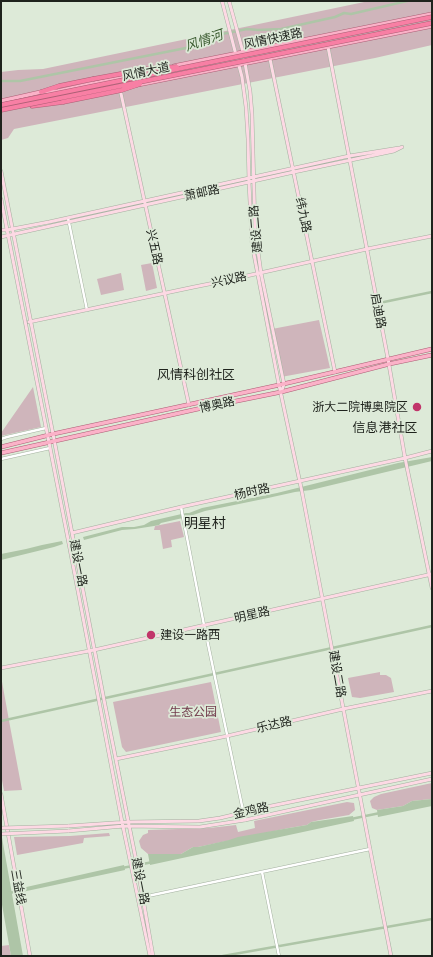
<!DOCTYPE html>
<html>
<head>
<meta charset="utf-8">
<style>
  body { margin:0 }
  #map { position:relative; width:433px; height:957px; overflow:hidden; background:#ddead8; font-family:Inter,sans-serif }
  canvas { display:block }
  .frame { position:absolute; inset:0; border:2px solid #1f231d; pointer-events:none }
</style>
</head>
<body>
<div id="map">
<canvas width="433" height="957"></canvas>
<div class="frame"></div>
</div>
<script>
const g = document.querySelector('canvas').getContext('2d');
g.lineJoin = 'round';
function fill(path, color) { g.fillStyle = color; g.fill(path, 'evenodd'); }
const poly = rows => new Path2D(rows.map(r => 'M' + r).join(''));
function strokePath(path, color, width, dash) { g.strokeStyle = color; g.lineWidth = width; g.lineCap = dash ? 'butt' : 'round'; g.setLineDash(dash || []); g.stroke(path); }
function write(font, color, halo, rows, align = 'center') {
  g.font = font + ' Inter,"Noto Sans SC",sans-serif'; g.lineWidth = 3.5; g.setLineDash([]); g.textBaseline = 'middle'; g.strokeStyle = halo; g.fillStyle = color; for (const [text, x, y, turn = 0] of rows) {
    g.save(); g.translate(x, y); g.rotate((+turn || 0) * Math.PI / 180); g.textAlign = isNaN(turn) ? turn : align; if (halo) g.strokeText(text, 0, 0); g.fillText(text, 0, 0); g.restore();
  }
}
const green = poly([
  [369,1,432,1,432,45,375,58,14,129,8,138,1,140,1,72,18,70,43,69],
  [152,263,157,288,146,291,141,265],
  [121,273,124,290,101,295,97,279],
  [319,320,330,368,281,377,272,329],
  [33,387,41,427,1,436,1,433],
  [180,521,184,537,171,540,172,547,163,549,160,530,154,530,155,526],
  [380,672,380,675,386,675,391,678,394,692,360,698,352,697,348,678],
  [1,676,10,726,22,790,4,791,1,775],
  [211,682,221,732,126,752,122,747,113,702],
  [432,783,432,799,412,801,403,806,377,810,372,808,370,801,374,797,381,794],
  [347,802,354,803,355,810,349,815,320,820,311,822,307,825,289,828,198,847,193,847,181,854,148,854,141,848,139,841,143,835,148,833,148,830,209,828,236,825,238,832,255,828,254,821],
  [109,833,110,836,84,838,83,843,17,855,14,837,70,836],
  [9,945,11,956,1,956,1,946]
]);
const water = poly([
  [432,457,432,461,311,490,295,492,268,498,205,511,187,517,161,523,159,525,154,526,135,529,122,530,84,540,83,537,122,527,134,527,144,525,151,521,186,513,189,513,202,508,277,493,398,463],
  [62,541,63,544,54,547,1,560,1,554,26,549,42,545],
  [432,799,432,806,378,817,377,810,403,806,412,801],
  [353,816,354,821,150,865,148,854,181,854,193,847,198,847,229,840,238,837,289,828,307,825,311,822],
  [1,832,23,956,11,956,1,899],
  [124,865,125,870,22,892,22,888]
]);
const canal = poly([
  [1,81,20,81,196,46,205,41,222,34,247,29,258,30,281,29,335,17,344,13,351,14,407,1],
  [384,302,432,292],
  [1,721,432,626],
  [351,819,380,813],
  [122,868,153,862],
  [9,893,24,890],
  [223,956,432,919]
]);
const street = poly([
  [68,218,87,310],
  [1,439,7,437,46,428],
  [1,459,50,448],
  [181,507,204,625,245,820],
  [262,872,279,956],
  [143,897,370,849]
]);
const secondary = poly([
  [222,1,236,55],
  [229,1,243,52,250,91,252,114,255,230,261,273,284,384,282,390],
  [328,47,388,359,405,458,432,588],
  [270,59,335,372],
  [238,62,242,77,246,107,248,139,249,182,252,244,279,385,302,492,370,849,391,956],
  [120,89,189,405],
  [1,171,53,434,105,705,138,870,153,956],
  [1,199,69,544,122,822,150,956],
  [1,230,7,230,49,222,349,156,399,148],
  [1,237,294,172,394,151,402,147],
  [29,322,194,287,224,281,367,249,432,236],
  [72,533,181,507,405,458,432,451],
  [1,668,94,650,432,574],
  [116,759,227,736,343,709,432,691],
  [1,794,30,956],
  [68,826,128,822,199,821,220,818,271,806,432,773],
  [68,831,124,826,200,827,245,820,432,779]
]);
const primary = poly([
  [174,66,432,14],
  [137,85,432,26],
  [69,98,104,92],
  [1,101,41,92,58,91,160,69],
  [1,447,53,434,279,385,432,349],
  [1,453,202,408,281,392,389,364,432,355]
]);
const highway = poly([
  [41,92,59,86,93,79],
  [32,106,63,102]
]);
const secondaryBridge = poly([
  [1,828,68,826],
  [1,834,68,831]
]);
const highwayBridge = poly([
  [93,79,153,68,177,67],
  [63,102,122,90,140,84],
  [1,105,432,17],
  [1,110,432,23]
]);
const markers = [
  [417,407,5,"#c1356a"],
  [151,635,5,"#c1356a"]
];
const streetNames = [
  ["风情快速路",273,39,-12],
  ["风情大道",146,72,-12],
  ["萧邮路",202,193,-12],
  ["纬九路",303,215,78],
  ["建设二路",256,229,-95],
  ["兴五路",154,247,77],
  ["兴议路",229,280,-12],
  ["启迪路",378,311,79],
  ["博奥路",217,405,-12],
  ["杨时路",252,492,-13],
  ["建设一路",78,563,79],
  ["明星路",252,615,-13],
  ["建设二路",337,674,80],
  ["乐达路",274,725,-13],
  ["金鸡路",251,811,-13],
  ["建设一路",140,881,79],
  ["三益线",18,887,80]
];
const poiNames = [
  ["浙大二院博奥院区",408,407],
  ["建设一路西",160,635,"left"]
];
const parkNames = [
  ["生态公园",193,712]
];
const waterNames = [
  ["风情河",204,41,-19]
];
const neighbourhoodNames = [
  ["风情科创社区",196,375],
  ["信息港社区",385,428]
];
const quarterNames = [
  ["明星村",205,524]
];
fill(green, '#cfb5bb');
fill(water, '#aec5a7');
strokePath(canal, '#aec5a7', 2.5);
strokePath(street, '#a4b1a0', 3.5);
strokePath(secondary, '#a4b1a0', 4);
strokePath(primary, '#ac5f75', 4.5);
strokePath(highway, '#ac5f75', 5);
strokePath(street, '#fff', 2.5);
strokePath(secondary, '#fdd9e4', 3);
strokePath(primary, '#fbb2c8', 3.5);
strokePath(highway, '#f87fa4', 4);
strokePath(secondaryBridge, '#a4b1a0', 4, []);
strokePath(highwayBridge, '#ac5f75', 5, []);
strokePath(secondaryBridge, '#fdd9e4', 3);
strokePath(highwayBridge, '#f87fa4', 4);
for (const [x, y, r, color] of markers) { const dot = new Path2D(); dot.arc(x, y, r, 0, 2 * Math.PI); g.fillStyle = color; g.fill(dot); strokePath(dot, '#ddead8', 1.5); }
write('12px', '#1f231d', '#ddead8', streetNames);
write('12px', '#1f231d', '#ddead8', poiNames, 'right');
write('12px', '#723b4c', '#ddead8', parkNames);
write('italic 13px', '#37582c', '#ddead8', waterNames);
write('13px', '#1f231d', '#ddead8', neighbourhoodNames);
write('14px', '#1f231d', '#ddead8', quarterNames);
</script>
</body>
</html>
